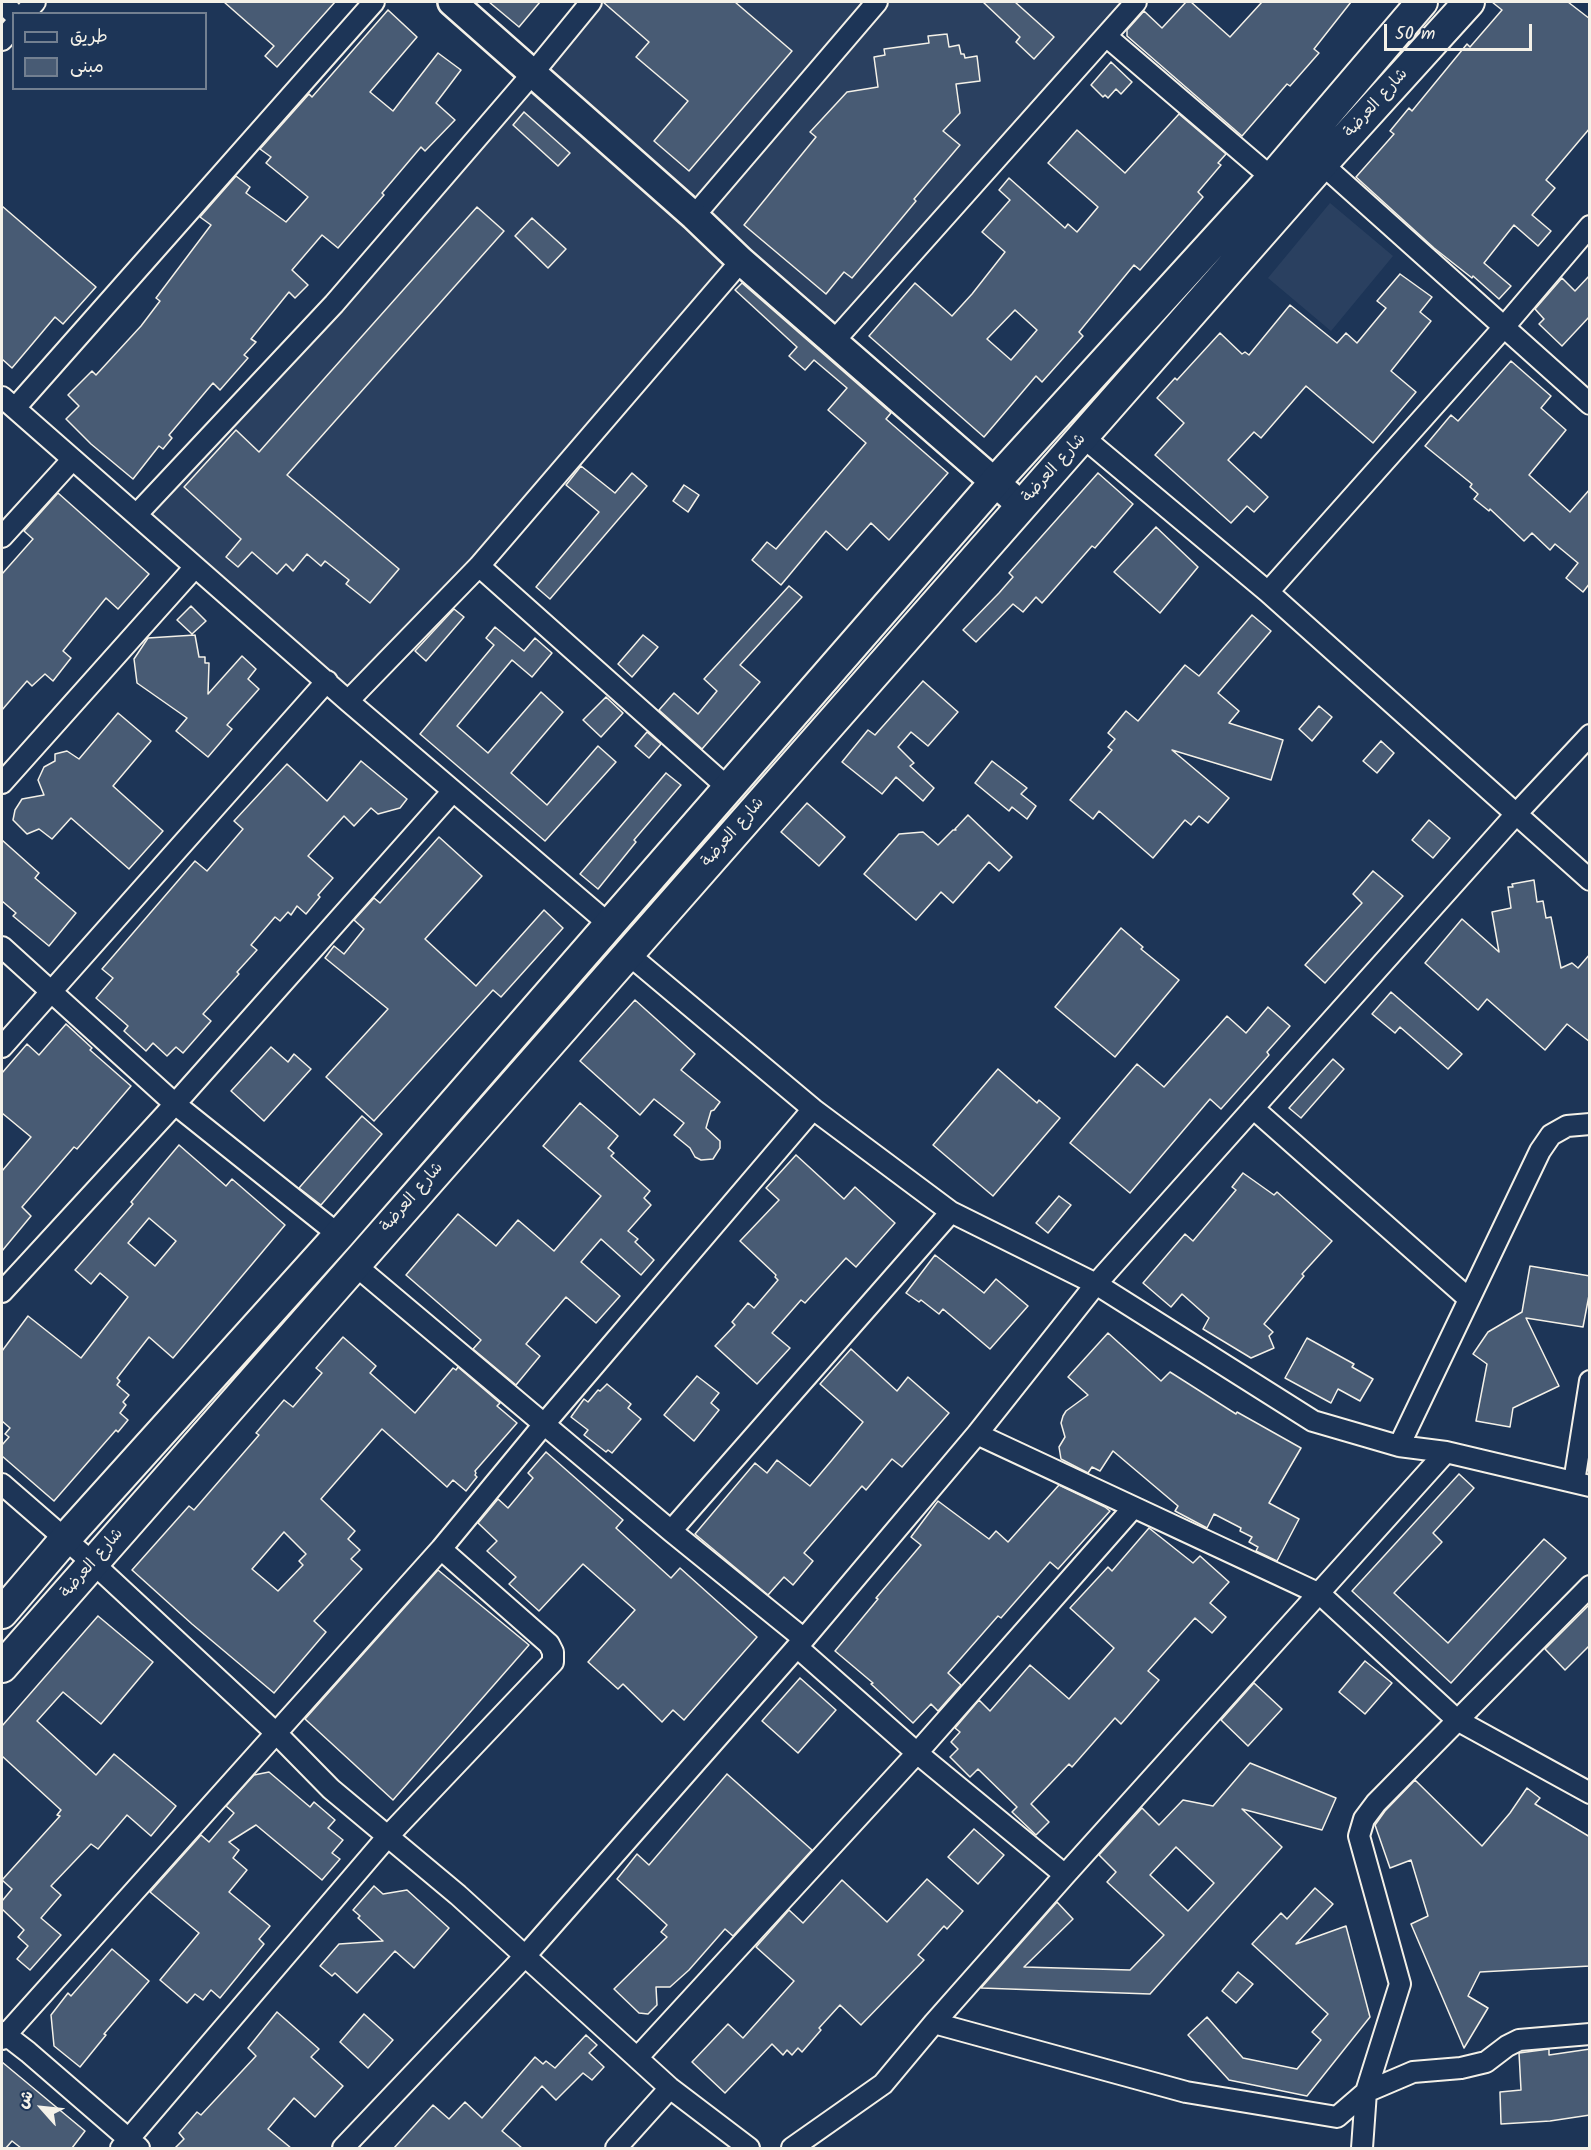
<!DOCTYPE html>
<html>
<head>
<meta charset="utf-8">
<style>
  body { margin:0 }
  #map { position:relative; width:1591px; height:2150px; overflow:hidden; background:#1d3557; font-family:Kalam,"Playpen Sans Arabic",sans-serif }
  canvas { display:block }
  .frame { position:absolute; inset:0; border:3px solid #f4f1e8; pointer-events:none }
  .legend { position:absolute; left:12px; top:12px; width:195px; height:78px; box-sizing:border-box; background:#1d3557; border:2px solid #738091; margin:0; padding:8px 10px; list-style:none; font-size:18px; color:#f4f1e8 }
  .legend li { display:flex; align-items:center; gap:12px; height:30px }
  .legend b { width:30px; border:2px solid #738091 }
  .north { position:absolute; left:12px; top:2078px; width:60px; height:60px; -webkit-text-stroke:4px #1d3557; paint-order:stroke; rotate:297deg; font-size:16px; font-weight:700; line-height:24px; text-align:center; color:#f4f1e8 }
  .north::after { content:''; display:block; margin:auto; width:21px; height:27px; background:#f4f1e8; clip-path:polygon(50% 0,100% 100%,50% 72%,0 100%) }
  .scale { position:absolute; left:1384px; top:24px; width:148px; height:27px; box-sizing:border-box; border:3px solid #f4f1e8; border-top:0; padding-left:8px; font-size:18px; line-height:21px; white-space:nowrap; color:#f4f1e8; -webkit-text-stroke:4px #1d3557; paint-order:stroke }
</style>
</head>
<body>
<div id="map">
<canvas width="1591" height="2150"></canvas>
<div class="frame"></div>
<ul class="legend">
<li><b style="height:8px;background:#1d3557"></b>طريق</li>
<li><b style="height:16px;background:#485b74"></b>مبنى</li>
</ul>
<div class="north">ش</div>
<div class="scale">50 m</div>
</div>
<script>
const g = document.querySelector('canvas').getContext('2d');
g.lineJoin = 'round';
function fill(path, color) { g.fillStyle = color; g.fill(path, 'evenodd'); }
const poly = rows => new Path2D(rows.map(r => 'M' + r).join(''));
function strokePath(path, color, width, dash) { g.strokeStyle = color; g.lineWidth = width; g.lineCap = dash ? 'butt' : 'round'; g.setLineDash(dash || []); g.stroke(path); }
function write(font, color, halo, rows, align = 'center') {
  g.font = font + ' Kalam,"Playpen Sans Arabic",sans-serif'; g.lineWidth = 4.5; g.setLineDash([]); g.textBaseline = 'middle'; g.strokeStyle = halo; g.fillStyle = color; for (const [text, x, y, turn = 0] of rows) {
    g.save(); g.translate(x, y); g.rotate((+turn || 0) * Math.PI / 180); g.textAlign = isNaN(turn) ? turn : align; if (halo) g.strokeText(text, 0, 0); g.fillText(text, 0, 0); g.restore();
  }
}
const built = poly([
  [580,2,1133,2,834,341,741,261,348,701,137,514],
  [1330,203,1393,256,1331,331,1268,278]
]);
const building = poly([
  [224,2,335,2,277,67,265,56,274,46,224,2],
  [489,2,540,2,519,27,489,2],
  [603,2,735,2,792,51,689,171,654,141,688,101,636,57,649,42,603,2],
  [983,2,1015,2,1054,37,1034,59,1016,42,1020,37,983,2],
  [1186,2,1191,2,1230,37,1262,2,1351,2,1314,49,1319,53,1290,86,1287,84,1242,136,1127,36,1127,30,1144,11,1162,28,1186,2],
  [1492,2,1568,2,1590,19,1590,128,1546,180,1555,188,1532,215,1551,231,1538,246,1514,225,1484,263,1511,286,1499,299,1473,276,1472,278,1434,248,1356,177,1394,134,1390,131,1409,108,1412,111,1467,44,1470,47,1502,10,1492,2],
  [388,10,417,37,370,92,393,111,438,53,461,70,436,103,455,120,425,151,421,147,382,193,384,195,338,248,322,235,292,270,308,285,295,298,289,292,251,339,256,342,244,355,248,358,220,390,213,383,169,435,172,438,163,449,159,446,133,479,91,444,66,419,79,406,68,395,92,371,96,375,141,326,160,301,156,298,211,225,200,217,236,176,250,187,246,193,286,222,308,197,266,163,271,157,260,149,309,94,312,97,388,10],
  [947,34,949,47,959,45,961,54,964,54,965,58,977,56,980,81,956,84,960,113,943,131,960,145,914,199,916,201,852,278,844,272,826,294,744,225,816,137,810,132,847,92,878,87,874,57,885,55,884,49,929,43,928,36,947,34],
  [1111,62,1132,82,1121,94,1116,89,1108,98,1105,95,1103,97,1091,85,1111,62],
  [524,112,570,153,558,166,513,125,524,112],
  [1179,114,1226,154,1218,163,1221,165,1198,192,1203,197,1140,270,1134,265,1079,332,1083,336,1042,382,1036,376,984,437,869,336,915,283,952,316,972,294,1005,252,982,232,1010,200,999,190,1009,178,1065,228,1068,224,1077,232,1098,207,1048,163,1077,130,1125,173,1179,114],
  [1015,310,1037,330,1011,360,987,339,1015,310],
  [2,206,96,287,63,324,55,317,12,368,2,359,2,206],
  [477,207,504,231,287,475,399,569,370,603,346,584,349,580,325,561,321,566,307,554,293,571,286,564,277,574,252,552,238,567,226,557,241,539,184,487,236,430,259,452,477,207],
  [532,218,566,249,548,268,515,236,532,218],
  [1400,274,1432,297,1420,312,1431,321,1391,371,1416,392,1373,443,1306,386,1261,438,1254,432,1228,460,1268,497,1254,512,1247,506,1231,523,1155,455,1184,423,1157,398,1175,378,1177,380,1220,333,1242,354,1245,352,1249,355,1290,305,1337,343,1346,333,1357,343,1386,308,1377,301,1400,274],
  [1590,275,1590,316,1562,346,1539,324,1544,319,1535,309,1562,278,1575,291,1590,275],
  [742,283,891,413,886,419,948,473,889,540,871,523,847,550,826,531,781,585,752,560,767,542,776,549,866,443,828,410,847,388,814,360,805,370,789,356,797,347,735,290,742,283],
  [1511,361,1551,396,1541,408,1566,430,1529,475,1570,512,1590,489,1590,583,1583,592,1566,578,1578,563,1555,544,1550,550,1532,533,1524,541,1490,509,1489,511,1474,499,1478,494,1470,487,1472,484,1425,446,1451,415,1458,421,1511,361],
  [581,466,615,493,632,473,647,486,550,599,536,587,599,512,566,485,581,466],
  [1098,473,1133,504,1095,548,1092,546,1042,603,1036,597,1023,612,1013,604,976,642,963,630,999,593,1013,577,1009,573,1098,473],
  [684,485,699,495,688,512,673,501,684,485],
  [58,493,149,574,118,609,106,598,63,651,71,658,53,681,45,674,32,686,27,681,2,710,2,574,33,539,24,531,58,493],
  [1156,527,1198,567,1160,613,1114,572,1156,527],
  [789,586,802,597,740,665,760,682,702,749,659,710,674,693,698,714,717,691,704,679,789,586],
  [191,606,206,621,192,634,177,620,191,606],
  [454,609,464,617,426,661,415,651,454,609],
  [1252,615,1271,631,1218,693,1239,711,1229,723,1283,740,1271,780,1172,750,1229,798,1208,823,1199,816,1191,825,1185,820,1153,858,1099,811,1093,819,1070,800,1112,750,1108,747,1115,739,1108,733,1126,711,1138,721,1185,665,1199,676,1252,615],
  [495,627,524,651,535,638,552,653,532,677,512,660,457,726,488,753,541,692,563,712,511,773,547,805,598,746,616,762,545,841,420,734,494,645,486,638,495,627],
  [195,635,199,657,205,657,205,663,209,663,208,694,242,656,256,669,248,679,259,689,227,725,232,729,208,757,176,731,187,718,137,683,134,659,148,638,195,635],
  [643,635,658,647,632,677,618,664,643,635],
  [923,681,958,712,928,746,911,732,898,747,914,763,910,766,934,788,923,801,896,777,882,794,842,762,868,730,875,735,923,681],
  [606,697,623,713,601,737,583,720,606,697],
  [1319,706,1332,717,1312,741,1299,729,1319,706],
  [118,713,151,741,113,786,163,831,129,869,71,818,52,839,39,829,27,834,13,820,15,810,22,799,44,795,38,780,44,767,55,761,55,754,67,751,79,759,118,713],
  [647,732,661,744,649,758,635,746,647,732],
  [1381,741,1394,753,1377,773,1363,761,1381,741],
  [361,761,407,799,400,808,378,814,371,808,354,826,344,816,308,856,333,878,318,895,320,897,306,914,297,906,291,915,288,912,280,921,275,917,251,945,257,950,237,972,239,974,203,1014,211,1021,183,1053,176,1047,167,1056,153,1043,146,1051,124,1031,128,1026,96,998,113,978,102,969,195,861,207,871,243,829,234,821,287,764,327,801,361,761],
  [992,761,1027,788,1021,794,1036,806,1027,819,1012,807,1009,811,975,783,992,761],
  [666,773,681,785,634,840,636,842,598,889,580,874,666,773],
  [807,803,845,837,819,866,781,832,807,803],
  [968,815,1012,857,999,871,989,862,953,903,941,892,916,920,864,874,899,834,923,832,938,845,953,830,956,830,955,829,968,815],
  [1429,820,1450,838,1433,858,1412,840,1429,820],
  [439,837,482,876,425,939,476,986,544,910,563,928,501,997,493,990,374,1121,326,1077,388,1009,325,958,334,946,344,954,364,929,354,920,374,898,380,903,439,837],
  [2,840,39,873,35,878,76,913,49,946,13,916,16,913,2,901,2,840],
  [1373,871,1403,896,1325,983,1305,965,1362,903,1353,894,1373,871],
  [1534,880,1537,902,1543,901,1546,918,1551,917,1561,968,1572,963,1578,968,1590,954,1590,1042,1567,1024,1545,1050,1487,999,1478,1010,1425,963,1462,919,1499,952,1492,912,1511,908,1508,887,1513,887,1512,884,1534,880],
  [1121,928,1143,947,1141,949,1179,980,1115,1057,1055,1007,1121,928],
  [1391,992,1462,1054,1448,1069,1400,1027,1395,1033,1372,1014,1391,992],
  [635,1000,695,1054,681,1070,720,1102,714,1110,711,1111,706,1128,720,1141,720,1148,713,1159,701,1160,695,1157,690,1148,674,1135,684,1123,654,1099,640,1115,580,1061,635,1000],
  [1268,1007,1290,1026,1267,1052,1269,1055,1221,1109,1210,1099,1130,1193,1070,1143,1137,1064,1164,1087,1227,1016,1246,1033,1268,1007],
  [66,1024,92,1048,90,1050,131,1086,77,1149,74,1147,22,1207,31,1216,2,1251,2,1171,31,1137,2,1113,2,1073,27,1044,39,1055,66,1024],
  [271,1047,288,1062,294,1054,311,1069,264,1121,231,1091,271,1047],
  [1333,1059,1344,1069,1301,1118,1289,1108,1333,1059],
  [998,1069,1037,1103,1039,1100,1060,1118,993,1196,933,1145,998,1069],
  [580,1103,618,1136,608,1148,614,1153,611,1156,650,1191,644,1198,651,1205,628,1231,638,1239,635,1242,654,1260,641,1275,601,1239,581,1262,620,1296,596,1323,566,1297,526,1344,540,1356,516,1385,473,1349,481,1340,406,1275,458,1214,496,1246,518,1220,554,1251,601,1196,543,1146,580,1103],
  [362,1116,382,1134,321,1205,299,1188,362,1116],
  [179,1145,226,1186,232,1179,285,1225,173,1358,149,1337,117,1378,120,1381,117,1385,129,1395,123,1402,126,1405,120,1413,128,1420,118,1432,116,1430,54,1501,2,1456,2,1445,9,1437,5,1434,10,1428,2,1421,2,1351,28,1316,81,1358,128,1297,100,1273,91,1284,75,1270,133,1204,131,1202,179,1145],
  [149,1218,176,1241,155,1266,128,1243,149,1218],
  [796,1155,844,1199,855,1187,895,1223,856,1267,846,1258,805,1303,801,1300,772,1333,790,1348,757,1384,715,1346,735,1325,732,1322,748,1303,754,1308,778,1280,775,1277,776,1275,740,1241,779,1200,766,1188,796,1155],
  [1243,1173,1274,1195,1277,1192,1332,1241,1302,1274,1304,1276,1264,1324,1273,1332,1269,1336,1274,1348,1251,1358,1203,1329,1209,1318,1182,1294,1171,1307,1143,1283,1185,1234,1193,1241,1236,1190,1232,1187,1243,1173],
  [1059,1196,1071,1205,1048,1233,1036,1223,1059,1196],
  [935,1255,984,1293,996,1279,1028,1306,990,1349,943,1309,939,1314,921,1300,919,1302,906,1293,935,1255],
  [1530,1266,1590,1276,1590,1290,1583,1327,1526,1318,1559,1386,1513,1408,1510,1427,1476,1421,1487,1364,1473,1354,1488,1332,1522,1312,1530,1266],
  [1108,1333,1161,1381,1170,1372,1236,1414,1237,1412,1301,1448,1269,1503,1299,1519,1277,1561,1256,1551,1258,1547,1249,1542,1252,1537,1240,1531,1241,1528,1214,1514,1207,1528,1175,1511,1178,1506,1113,1451,1100,1471,1092,1467,1088,1473,1061,1459,1059,1447,1065,1437,1061,1423,1063,1416,1066,1411,1088,1395,1068,1377,1108,1333],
  [343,1337,376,1366,370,1373,415,1413,453,1368,456,1370,458,1367,500,1403,497,1406,517,1423,475,1471,476,1473,475,1475,477,1477,466,1491,453,1480,447,1487,382,1429,321,1499,355,1531,348,1539,360,1550,351,1559,362,1569,314,1621,326,1632,274,1693,192,1624,132,1570,189,1506,194,1510,259,1435,256,1433,284,1400,293,1407,322,1373,316,1368,343,1337],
  [284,1532,306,1554,299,1561,303,1565,278,1591,252,1569,284,1532],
  [1307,1338,1354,1364,1352,1367,1373,1379,1360,1401,1338,1389,1331,1403,1285,1378,1307,1338],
  [851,1349,897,1391,908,1377,949,1413,902,1467,892,1459,866,1490,862,1486,804,1553,813,1561,793,1585,784,1577,768,1595,695,1534,755,1463,767,1473,777,1460,810,1486,832,1460,863,1422,820,1384,851,1349],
  [697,1376,719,1393,711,1403,719,1410,694,1441,664,1415,697,1376],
  [607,1384,631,1404,628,1408,641,1419,612,1453,608,1450,606,1452,584,1435,588,1430,571,1417,584,1399,588,1402,598,1390,600,1391,607,1384],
  [546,1452,623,1520,616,1528,671,1578,680,1568,757,1637,684,1720,673,1710,662,1722,623,1684,618,1689,588,1662,635,1610,583,1564,539,1611,509,1584,516,1577,487,1551,497,1541,478,1523,498,1499,508,1508,533,1478,528,1473,546,1452],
  [1459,1474,1474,1488,1433,1533,1442,1542,1394,1593,1448,1643,1544,1539,1566,1558,1451,1683,1352,1591,1459,1474],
  [1059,1485,1105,1507,1110,1511,1058,1569,1050,1562,1001,1618,998,1616,948,1673,961,1685,938,1711,931,1704,913,1723,871,1684,873,1683,835,1651,878,1599,876,1598,921,1545,911,1537,938,1501,989,1539,996,1531,1008,1542,1059,1485],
  [1149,1528,1193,1563,1200,1556,1229,1582,1210,1603,1226,1617,1212,1633,1195,1618,1148,1671,1159,1680,1121,1724,1115,1718,1072,1767,1069,1764,1031,1804,1049,1822,1036,1835,1012,1812,1017,1807,978,1769,970,1777,950,1757,958,1749,951,1742,960,1732,955,1728,979,1700,990,1711,1030,1665,1069,1699,1114,1648,1070,1608,1108,1567,1112,1571,1149,1528],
  [438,1570,529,1645,393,1800,305,1719,438,1570],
  [1590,1604,1590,1645,1565,1670,1545,1649,1590,1604],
  [98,1616,153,1662,101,1724,63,1692,37,1721,96,1775,114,1754,176,1806,151,1836,127,1815,98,1849,91,1844,51,1886,61,1895,41,1918,61,1935,30,1970,17,1959,28,1946,18,1937,24,1930,2,1909,2,1901,12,1889,2,1880,60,1816,57,1815,61,1810,2,1756,2,1726,98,1616],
  [1365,1661,1392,1683,1365,1714,1339,1692,1365,1661],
  [800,1678,836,1710,798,1753,762,1721,800,1678],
  [1254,1683,1282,1709,1248,1746,1221,1720,1254,1683],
  [1250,1763,1336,1798,1322,1830,1242,1809,1282,1847,1150,1994,981,1988,1057,1902,1073,1919,1024,1967,1130,1970,1164,1935,1107,1882,1116,1872,1099,1855,1142,1808,1159,1825,1183,1800,1213,1806,1250,1763],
  [1176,1847,1214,1883,1188,1911,1150,1875,1176,1847],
  [269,1772,310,1807,314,1802,335,1820,328,1828,343,1840,332,1853,340,1859,322,1880,256,1825,229,1842,239,1850,233,1858,247,1870,229,1892,270,1926,259,1939,264,1944,220,1998,211,1990,203,2000,195,1994,187,2003,160,1980,199,1933,150,1892,201,1835,209,1842,234,1813,226,1806,254,1775,269,1772],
  [727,1774,812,1850,733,1936,725,1929,689,1970,670,1987,656,1987,657,2005,648,2014,639,2013,614,1989,667,1937,661,1932,667,1925,617,1879,637,1854,649,1865,727,1774],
  [1415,1780,1482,1846,1510,1813,1527,1788,1540,1798,1535,1804,1590,1837,1590,1966,1480,1972,1468,1996,1488,2008,1464,2048,1411,1924,1428,1916,1411,1860,1390,1868,1375,1825,1385,1811,1415,1780],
  [974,1829,1004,1855,978,1884,948,1857,974,1829],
  [927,1879,963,1911,947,1929,944,1926,918,1955,924,1960,861,2025,840,2005,819,2028,821,2030,802,2052,798,2048,792,2055,787,2050,783,2055,772,2044,725,2093,692,2062,728,2024,743,2038,794,1981,756,1947,789,1910,803,1923,842,1880,887,1922,927,1879],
  [374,1886,383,1894,407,1890,449,1928,414,1968,395,1951,357,1993,335,1973,332,1976,320,1966,339,1944,383,1941,358,1918,360,1916,353,1910,374,1886],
  [1315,1888,1333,1904,1296,1944,1346,1926,1370,2017,1307,2096,1229,2080,1188,2035,1207,2017,1243,2058,1297,2069,1321,2040,1312,2032,1328,2014,1252,1944,1281,1913,1287,1919,1315,1888],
  [112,1949,149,1981,104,2034,106,2035,80,2067,54,2046,51,2015,68,1993,71,1996,112,1949],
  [1238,1972,1253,1984,1236,2003,1222,1991,1238,1972],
  [277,2012,319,2049,311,2057,343,2086,315,2117,294,2098,268,2129,291,2148,175,2148,184,2139,179,2133,197,2112,201,2115,256,2056,248,2048,277,2012],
  [364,2014,393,2040,368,2068,340,2042,364,2014],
  [586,2035,597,2045,589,2053,604,2067,592,2080,583,2073,556,2100,542,2086,502,2131,522,2148,394,2148,433,2105,449,2119,465,2102,482,2118,535,2057,543,2064,546,2061,555,2068,586,2035],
  [1549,2049,1549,2055,1590,2049,1590,2115,1550,2121,1501,2124,1500,2092,1521,2090,1519,2053,1549,2049],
  [2,2062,85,2131,72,2148,21,2148,12,2141,6,2148,2,2148,2,2062]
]);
const street = poly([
  [2,2,14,14],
  [24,14,35,2],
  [1106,36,1272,178],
  [2,40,14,26],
  [1322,164,1590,404],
  [694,216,877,2],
  [834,341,1136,2],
  [2,397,348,701,610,925],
  [15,408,374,2],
  [1083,437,1268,592,1590,880],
  [137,514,334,304,533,73,591,2],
  [2,537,72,460],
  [479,566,727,787],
  [1268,592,1504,327,1590,226],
  [348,701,479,566,741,261],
  [2,783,195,567],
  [2,947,175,1104,339,1235],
  [627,953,813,1109,951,1212,1096,1284,1313,1421,1399,1446,1446,1452,1590,1486],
  [2,1047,327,681],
  [1253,1108,1469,1299],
  [355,1265,671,1531,804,1639],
  [2,1292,175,1104,453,791],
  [977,1434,1320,1594,1457,1720,1590,1793],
  [1399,1446,1540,1151,1551,1135,1567,1126,1590,1124],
  [1574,1482,1590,1381],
  [2,1484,94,1564,276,1733,331,1789,458,1895,670,2088,749,2148],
  [671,1531,951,1212],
  [797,1647,917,1753,1065,1875],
  [934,2023,1186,2092,1337,2117,1366,2092,1413,2072,1461,2068,1486,2062,1507,2046,1519,2040,1590,2034],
  [2,2032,28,2052,139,2148],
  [2,2039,441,1549,545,1423,813,1109],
  [637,2058,917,1753,1133,1508],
  [121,2148,388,1836,553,1662,553,1652,549,1644,441,1549],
  [343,2148,526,1955,804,1639,977,1434,1096,1284,1517,813,1590,735],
  [616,2148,670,2088],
  [792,2148,883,2084,934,2023,1065,1875,1446,1452],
  [1362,2148,1366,2092,1400,1984,1359,1836,1364,1819,1376,1803,1590,1586]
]);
const secondary = poly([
  [452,2,694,216,741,261,1022,506]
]);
const primary = poly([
  [2,1613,66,1538,339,1235,995,482,1272,178,1422,2],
  [2,1667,1322,164,1469,2]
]);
const streetNames = [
  ["شارع العرضة",1377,104,-48],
  ["شارع العرضة",1055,469,-48],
  ["شارع العرضة",734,833,-49],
  ["شارع العرضة",413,1198,-49],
  ["شارع العرضة",93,1564,-49]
];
fill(built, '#2a4060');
fill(building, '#485b74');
strokePath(building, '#f4f1e8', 1.5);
strokePath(street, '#f4f1e8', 24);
strokePath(secondary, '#f4f1e8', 32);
strokePath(primary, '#f4f1e8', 34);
strokePath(street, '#1d3557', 20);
strokePath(secondary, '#1d3557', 27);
strokePath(primary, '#1d3557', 30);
write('16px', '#f4f1e8', '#1d3557', streetNames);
</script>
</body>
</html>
